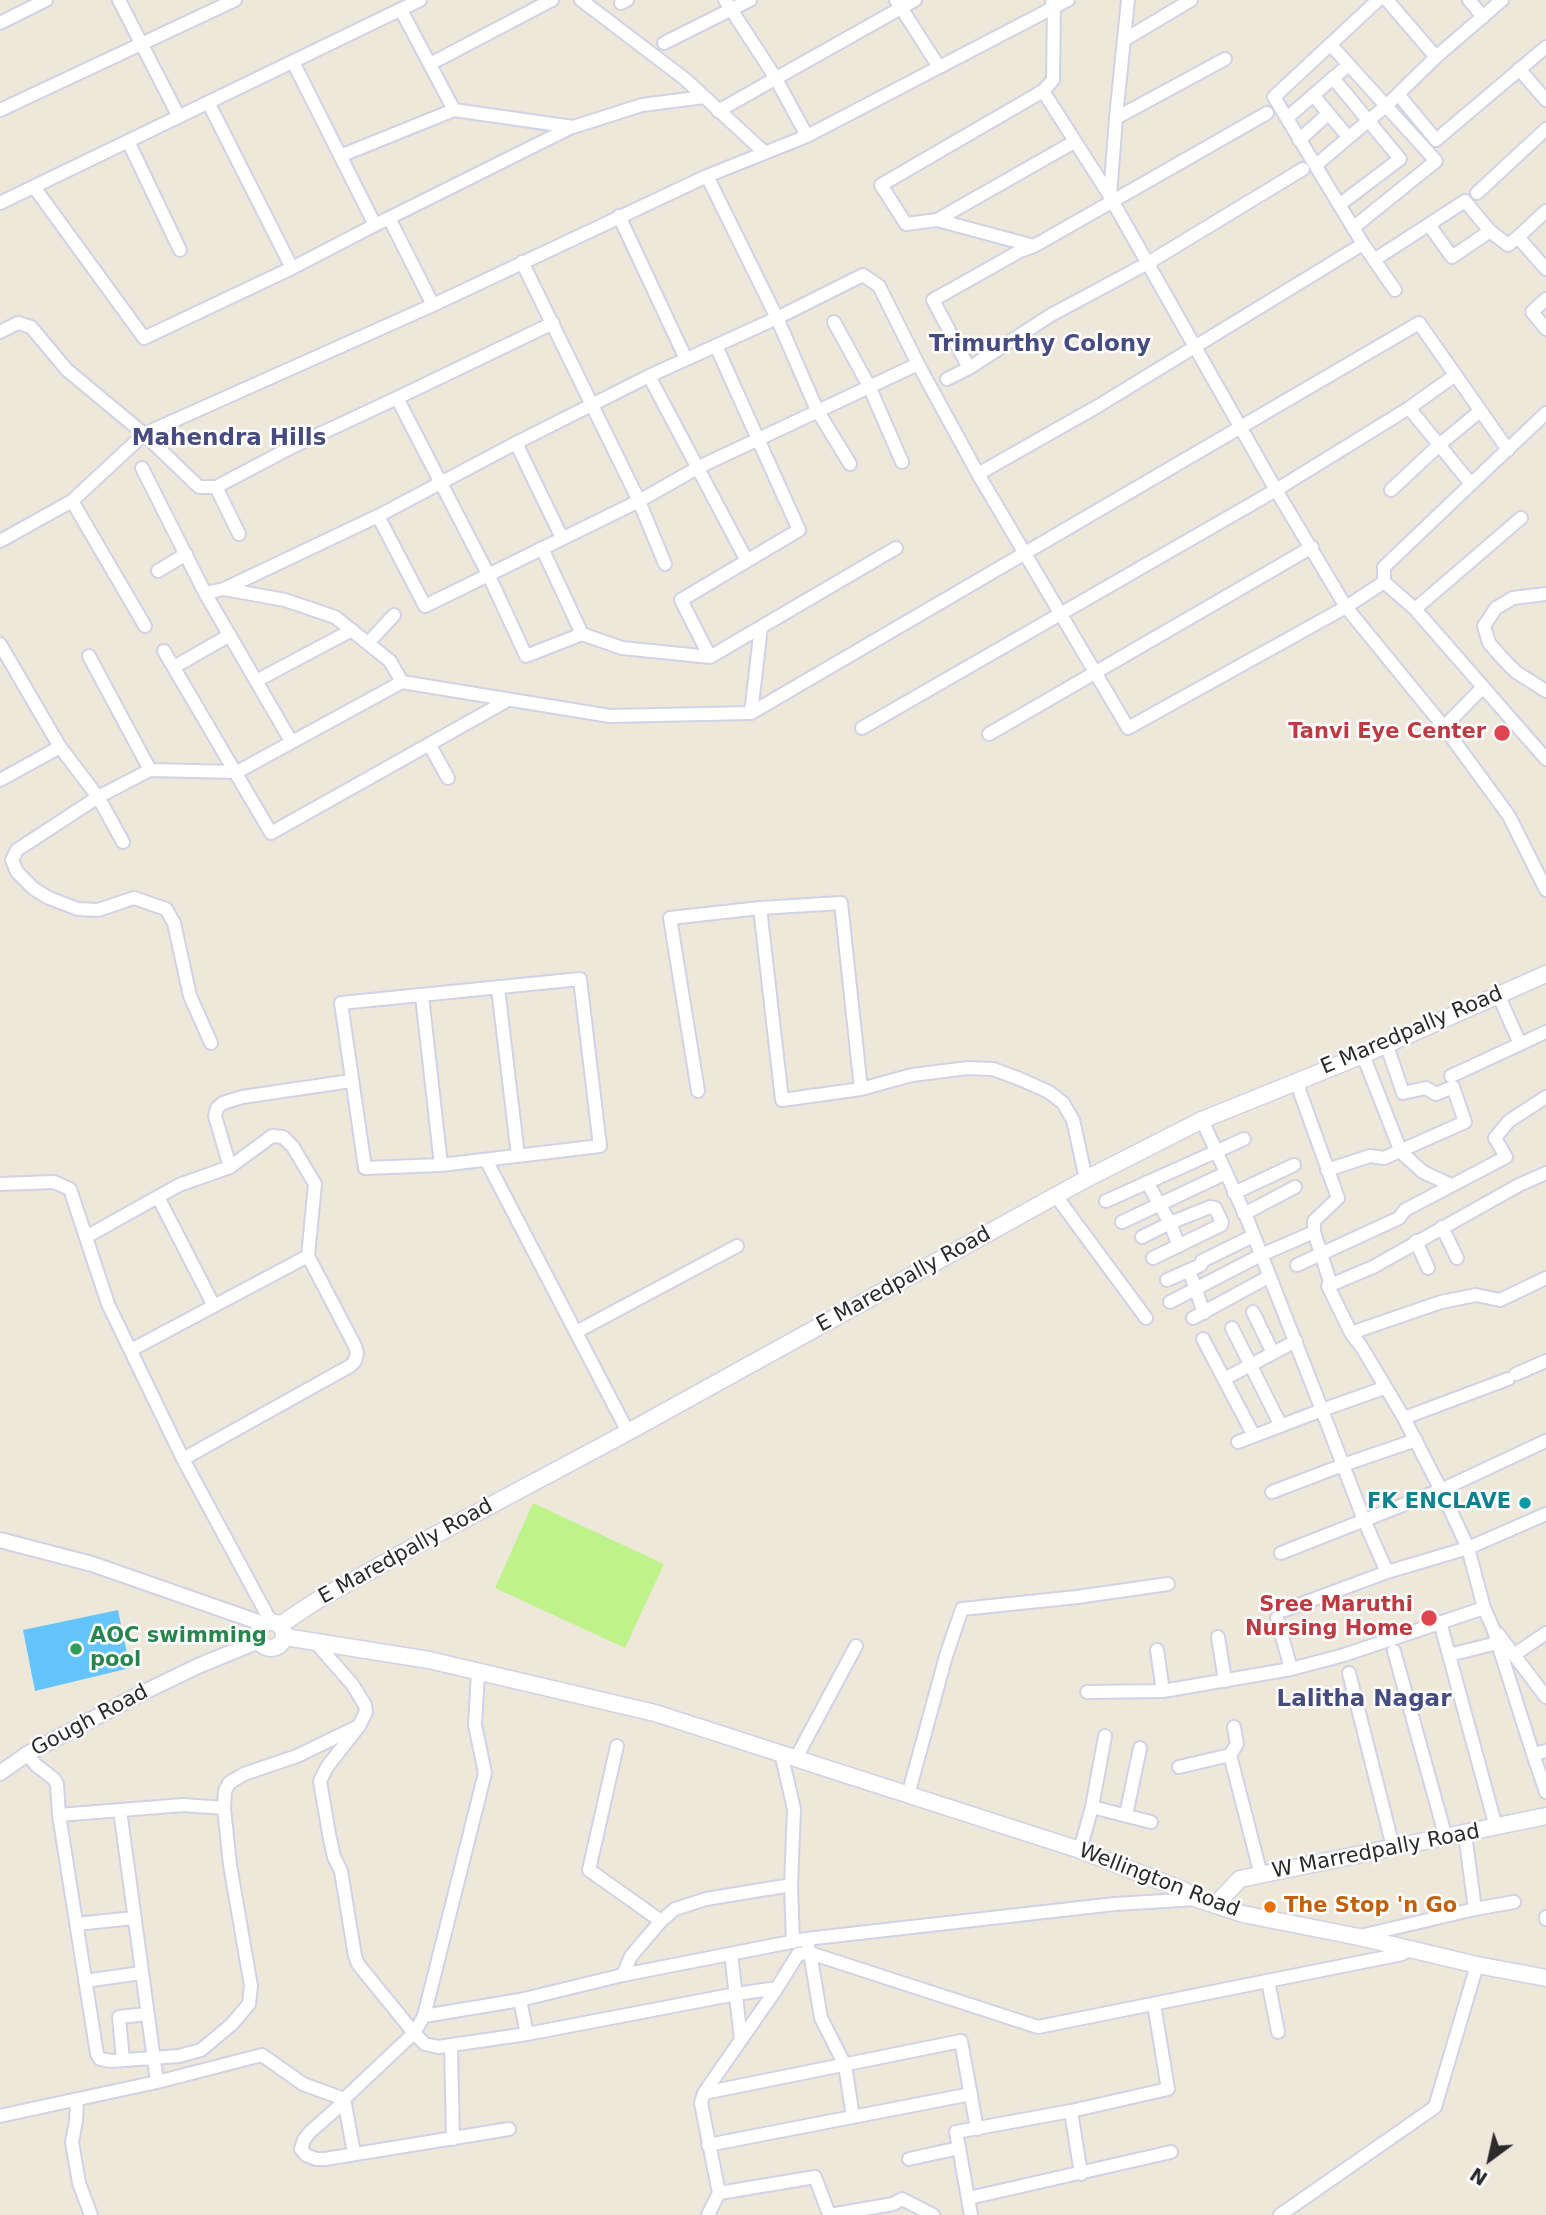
<!DOCTYPE html>
<html>
<head>
<meta charset="utf-8">
<style>
  body { margin:0 }
  #map { position:relative; width:1546px; height:2215px; overflow:hidden; background:#eee8db; font-family:"DejaVu Sans",sans-serif }
  canvas { display:block }
  .north { position:absolute; left:1455px; top:2124px; width:70px; height:70px; -webkit-text-stroke:5px #fff; paint-order:stroke; rotate:213deg; font-size:19px; font-weight:700; line-height:28px; text-align:center; color:#2b2b2b }
  .north::after { content:''; display:block; margin:auto; width:24px; height:32px; background:#2b2b2b; clip-path:polygon(50% 0,100% 100%,50% 72%,0 100%) }
</style>
</head>
<body>
<div id="map">
<canvas width="1546" height="2215"></canvas>
<div class="north">N</div>
</div>
<script>
const g = document.querySelector('canvas').getContext('2d');
g.lineJoin = 'round';
function fill(path, color) { g.fillStyle = color; g.fill(path, 'evenodd'); }
const poly = rows => new Path2D(rows.map(r => 'M' + r).join(''));
function strokePath(path, color, width, dash) { g.strokeStyle = color; g.lineWidth = width; g.lineCap = dash ? 'butt' : 'round'; g.setLineDash(dash || []); g.stroke(path); }
function write(font, color, halo, rows, align = 'center') {
  g.font = font + ' "DejaVu Sans",sans-serif'; g.lineWidth = 5; g.setLineDash([]); g.textBaseline = 'middle'; g.strokeStyle = halo; g.fillStyle = color; for (const [text, x, y, turn = 0] of rows) {
    g.save(); g.translate(x, y); g.rotate((+turn || 0) * Math.PI / 180); g.textAlign = isNaN(turn) ? turn : align; if (halo) g.strokeText(text, 0, 0); g.fillText(text, 0, 0); g.restore();
  }
}
const pitch = poly([
  [533,1503,664,1564,625,1648,495,1588]
]);
const water = poly([
  [118,1610,130,1668,35,1691,23,1630]
]);
const minor = poly([
  [119,0,179,117],
  [581,0,685,79,765,153],
  [725,0,775,77,807,136],
  [896,0,939,67],
  [1128,0,1116,117,1110,196,1113,202,1276,490,1346,607,1444,727,1509,816,1546,890],
  [1378,0,1274,97,1363,244,1395,290],
  [1387,0,1436,57],
  [1469,0,1483,17],
  [621,3,627,0],
  [1052,3,1054,8,1053,80,1043,91,881,185,906,224,937,220,1034,246,1267,113],
  [401,10,454,110,573,127,642,105,704,97],
  [0,23,46,0],
  [1124,40,1191,0],
  [664,43,750,0],
  [1331,45,1349,65,1333,78],
  [430,64,552,0],
  [1349,65,1436,161,1354,227],
  [1519,69,1546,100],
  [1043,91,1110,196],
  [1398,94,1436,140,1546,47],
  [1313,95,1348,137],
  [208,102,292,268,375,225,293,62],
  [0,110,235,0],
  [718,111,915,0],
  [1116,118,1225,59],
  [1287,118,1333,78,1400,159,1339,205],
  [1299,140,1328,114],
  [128,141,180,250],
  [340,156,454,110],
  [1316,165,1387,105,1436,57,1502,0],
  [707,176,777,318,817,410,850,464],
  [34,187,144,338,292,268],
  [1477,193,1546,129],
  [0,203,420,0],
  [1546,211,1518,237,1546,269],
  [619,216,686,359],
  [389,218,433,305],
  [937,220,1074,142],
  [375,225,572,127],
  [1429,225,1452,257,1490,231],
  [1374,260,1465,201,1490,231,1508,245,1518,237],
  [522,262,639,501,665,564],
  [1546,299,1532,312,1546,329],
  [834,322,869,386,902,462],
  [553,323,397,398,489,576,526,656,582,634,622,648,710,657],
  [0,332,18,323,31,327,67,370,144,434,199,487,216,487,294,446,397,398],
  [716,346,799,530,681,600,710,657,761,627,751,713,1419,323,1508,450],
  [969,368,933,300,1020,251,1034,246],
  [649,376,747,561],
  [947,379,969,368,1051,315,1148,263,1303,169],
  [516,443,562,538],
  [142,468,205,593,291,741],
  [978,474,1098,406,1363,244],
  [1471,484,1546,413],
  [216,487,239,534],
  [1391,490,1439,445,1480,411],
  [72,501,144,434,433,305,707,176,807,136,1068,0],
  [378,516,425,606,639,501,699,467,918,364],
  [0,541,72,501,145,626],
  [542,548,582,634],
  [158,571,186,554],
  [1384,582,1415,609,1546,759],
  [224,589,378,516,516,443,649,376,777,318,863,275,879,286,918,364,978,474,1128,728,1346,607,1384,582,1384,567,1471,484,1409,408],
  [205,593,224,589,285,600,335,617,390,661,402,682],
  [1546,594,1513,598,1496,608,1484,626,1489,643,1504,660,1516,672,1546,691],
  [1415,609,1521,518],
  [761,627,896,548],
  [369,642,394,615],
  [0,644,60,747,98,797,123,842],
  [164,651,271,833,508,700],
  [89,656,150,770],
  [174,667,230,635],
  [256,681,352,630],
  [1444,727,1483,687],
  [862,728,1276,490,1409,408,1454,376],
  [989,734,1312,547],
  [429,744,448,778],
  [0,780,60,747],
  [760,908,782,1100,861,1089],
  [580,979,600,1146,441,1165,365,1168,341,1003,580,979],
  [498,988,518,1156],
  [1498,994,1520,1044],
  [422,996,441,1165],
  [211,1043,190,996,174,923,166,909,134,898,98,910,78,909,49,898,34,889,17,872,12,860,17,850,98,797,150,770,237,772,402,682,610,716,751,713],
  [1363,1055,1401,1152,1423,1172,1451,1185],
  [1451,1076,1546,1032],
  [1296,1081,1338,1198,1314,1221,1314,1232,1331,1285],
  [698,1091,670,918,760,908,841,903,861,1089,912,1075,968,1068,993,1069,1020,1079,1049,1092,1063,1103,1073,1120,1086,1179],
  [1202,1120,1248,1221,1322,1410,1238,1442],
  [486,1160,628,1432],
  [230,1167,215,1116,217,1108,223,1103,242,1097,351,1081],
  [1327,1170,1370,1156,1384,1158,1465,1122,1453,1087,1436,1094,1426,1088,1403,1093,1386,1043],
  [1147,1182,1170,1223,1179,1246],
  [0,1184,54,1182,70,1189,108,1304,183,1459,271,1622],
  [1234,1193,1294,1165],
  [1056,1196,1146,1318],
  [158,1197,214,1306],
  [1106,1201,1244,1139],
  [1244,1214,1295,1187],
  [1122,1222,1226,1173],
  [1442,1227,1457,1258],
  [86,1237,179,1185,230,1167,272,1136,283,1137,293,1147,315,1184,308,1256,131,1350],
  [1142,1237,1170,1223,1210,1207,1215,1208,1222,1222,1221,1225,1153,1258],
  [1416,1241,1428,1268],
  [1297,1265,1399,1218,1405,1210,1506,1157,1495,1138,1509,1121,1546,1097],
  [1189,1270,1204,1313],
  [1167,1280,1201,1265,1202,1261,1253,1236],
  [1170,1302,1261,1255,1314,1232],
  [1253,1312,1273,1353],
  [1193,1318,1270,1276],
  [1232,1328,1281,1426],
  [576,1332,737,1246],
  [1351,1333,1441,1302,1476,1295,1500,1300,1546,1278],
  [1203,1339,1254,1436],
  [1516,1374,1546,1361],
  [1224,1379,1296,1341],
  [1404,1418,1508,1379],
  [183,1459,350,1366,355,1361,357,1353,355,1346,308,1256],
  [1272,1492,1343,1465,1416,1440],
  [1281,1553,1441,1490,1546,1441],
  [1387,1572,1468,1548,1546,1514],
  [1484,1608,1468,1548,1441,1490,1404,1418,1361,1346,1351,1333,1328,1286,1373,1267,1519,1185,1546,1173],
  [1285,1610,1387,1572,1364,1520,1322,1410,1384,1388],
  [1277,1618,1291,1669],
  [1440,1622,1496,1827],
  [1498,1634,1546,1697],
  [1218,1637,1225,1681],
  [316,1643,352,1684,365,1705,366,1712,359,1726,327,1767,320,1781,329,1834,334,1857,341,1871,355,1956,358,1964,414,2033,425,2044,438,2047,527,2034,736,1994,777,1988],
  [1157,1650,1163,1691],
  [1394,1651,1446,1838],
  [1449,1655,1497,1643],
  [1514,1655,1546,1633],
  [1349,1673,1393,1847],
  [1087,1692,1163,1691,1291,1669,1344,1655,1484,1608,1493,1628,1533,1754],
  [1234,1727,1237,1744,1230,1755,1261,1875],
  [617,1746,589,1870,661,1921],
  [1546,1751,1533,1754,1546,1792],
  [781,1753,794,1809,791,1885],
  [27,1754,36,1765,54,1779,57,1784,59,1815,97,2054,100,2059,111,2061,179,2056,201,2050,232,2024,249,2004,251,1986,230,1865,224,1808,225,1791,229,1783,244,1774,297,1756,359,1726],
  [796,1758,856,1646],
  [1179,1767,1230,1755],
  [908,1795,946,1656,962,1609,1077,1597,1168,1584],
  [1092,1807,1151,1822],
  [120,1810,157,2082],
  [59,1815,183,1805,224,1808],
  [1126,1815,1140,1748],
  [1465,1834,1475,1909,1514,1902],
  [1080,1850,1092,1807,1105,1736],
  [1546,1917,1546,1919],
  [76,1924,134,1918],
  [1360,1936,1475,1909],
  [731,1954,741,2039],
  [623,1975,631,1956,661,1921,675,1909,706,1899,791,1885,793,1942],
  [85,1981,141,1973],
  [1268,1981,1278,2032],
  [520,2000,527,2034],
  [424,2016,485,1773,475,1725,478,1672],
  [451,2046,453,2139],
  [123,2060,119,2017,147,2014],
  [704,2093,961,2041,977,2129],
  [77,2099,76,2121,72,2142,79,2183,91,2215],
  [344,2099,354,2153],
  [344,2102,310,2132,304,2140,301,2149,306,2155,316,2159,325,2159,509,2129],
  [1071,2111,1081,2174],
  [0,2116,157,2082,262,2055,303,2084,344,2099,414,2033,424,2016,520,2000,623,1975,806,1939,1115,1904,1197,1899],
  [853,2117,845,2065,821,2018,810,1953,1038,2027,1402,1954,1411,1949],
  [708,2145,971,2094],
  [959,2148,956,2132,1071,2111,1168,2089,1154,2004],
  [909,2159,959,2148,971,2215],
  [719,2193,815,2177,829,2214],
  [969,2198,1171,2152],
  [708,2215,719,2193,701,2103,704,2093,777,1988,798,1954,810,1953,808,1946],
  [830,2215,893,2204,902,2199,933,2215],
  [1280,2215,1435,2107,1477,1965]
]);
const tertiary = poly([
  [0,1540,92,1564,264,1624],
  [0,1773,27,1754,136,1696,198,1666,259,1641]
]);
const secondary = poly([
  '258 1635a13 13 0 1 1 26 0a13 13 0 1 1-26 0Z',
  [280,1625,316,1601,424,1541,628,1432,1086,1179,1202,1120,1363,1055,1546,974],
  [285,1637,429,1660,655,1713,1080,1850,1183,1890,1197,1899,1243,1914,1359,1937,1477,1965,1546,1978],
  [1215,1905,1240,1879,1546,1816]
]);
const markers = [
  [1502,733,9,"#e0444e"],
  [1525,1503,7,"#0f9aa8"],
  [1429,1618,9,"#e0444e"],
  [76,1649,7,"#2e9e5b"],
  [1270,1907,7,"#e8710a"]
];
const healthNames = [
  ["Tanvi Eye Center",1486,733],
  ["Sree Maruthi",1413,1606],
  ["Nursing Home",1413,1630]
];
const streetNames = [
  ["E Maredpally Road",1412,1031,-23],
  ["E Maredpally Road",904,1280,-29],
  ["E Maredpally Road",406,1552,-29],
  ["Gough Road",90,1721,-28],
  ["W Marredpally Road",1376,1852,-11],
  ["Wellington Road",1159,1881,21]
];
const cultureNames = [
  ["FK ENCLAVE",1511,1503]
];
const leisureNames = [
  ["AOC swimming",90,1637],
  ["pool",90,1661]
];
const foodNames = [
  ["The Stop 'n Go",1284,1907]
];
const neighbourhoodNames = [
  ["Trimurthy Colony",1040,345],
  ["Mahendra Hills",229,439],
  ["Lalitha Nagar",1364,1700]
];
fill(pitch, '#bef38c');
fill(water, '#63c5fc');
strokePath(minor, '#d0d2e5', 16);
strokePath(tertiary, '#d0d2e5', 18);
strokePath(secondary, '#d0d2e5', 19);
strokePath(minor, '#fff', 12);
strokePath(tertiary, '#fff', 14);
strokePath(secondary, '#fff', 16);
for (const [x, y, r, color] of markers) { const dot = new Path2D(); dot.arc(x, y, r, 0, 2 * Math.PI); g.fillStyle = color; g.fill(dot); strokePath(dot, '#fff', 2.5); }
write('bold 21px', '#be3a42', '#fff', healthNames, 'right');
write('21px', '#2b2b2b', '#fff', streetNames);
write('bold 21px', '#0d838f', '#fff', cultureNames, 'right');
write('bold 21px', '#27864d', '#fff', leisureNames, 'left');
write('bold 21px', '#c56008', '#fff', foodNames, 'left');
write('bold 23px', '#464b81', '#fff', neighbourhoodNames);
</script>
</body>
</html>
